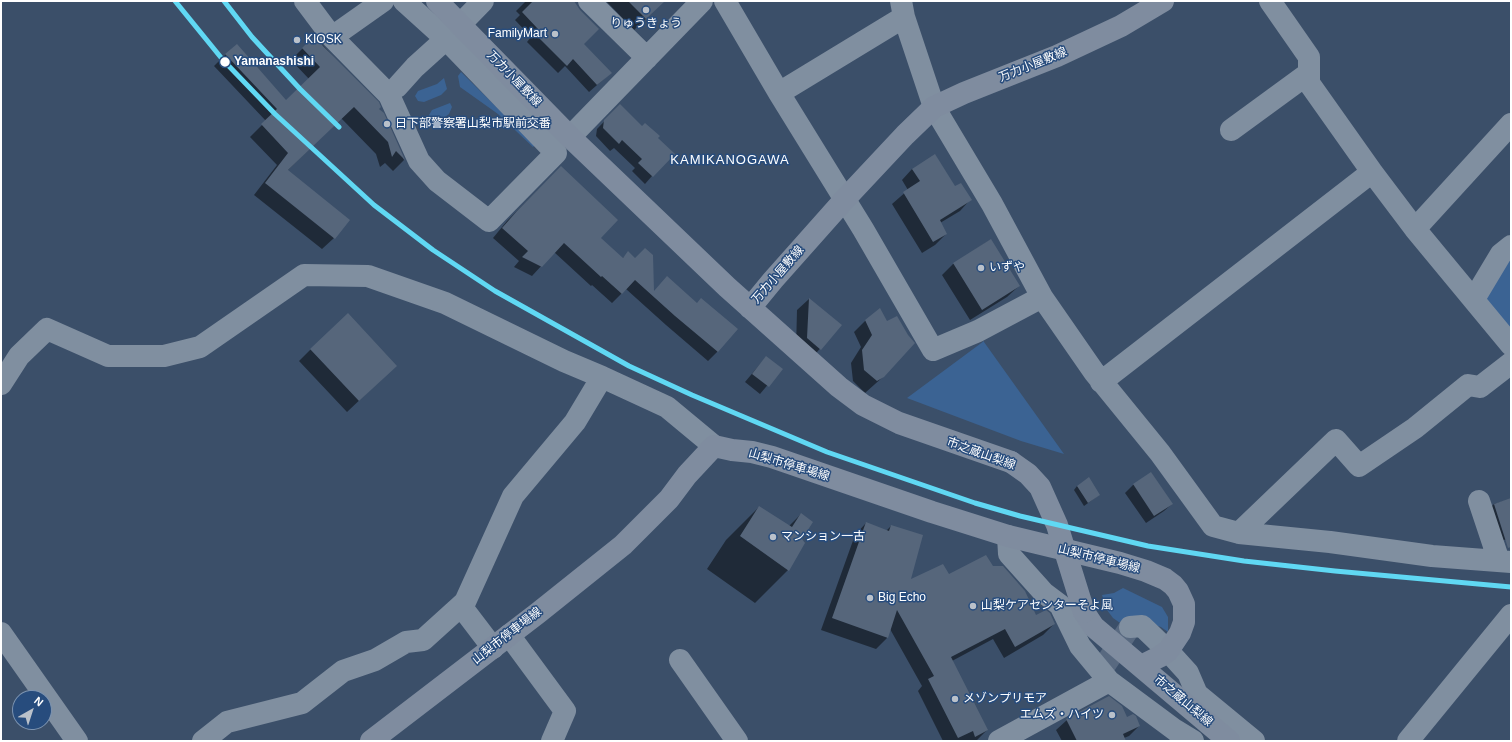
<!DOCTYPE html>
<html>
<head>
<meta charset="utf-8">
<style>
  body { margin:0 }
  #map { position:relative; width:1512px; height:742px; overflow:hidden; background:#3b4f69; font-family:Arial,sans-serif }
  canvas { display:block }
  .frame { position:absolute; inset:0; border:2px solid #fff; pointer-events:none }
  .north { position:absolute; left:12px; top:690px; width:40px; height:40px; box-sizing:border-box; background:#274c7d; border:1px solid #7d94b1; border-radius:50%; rotate:39deg; font-size:11px; font-weight:700; line-height:16px; text-align:center; color:#fff }
  .north::after { content:''; display:block; margin:auto; width:14px; height:18px; background:#bac1ca; clip-path:polygon(50% 0,100% 100%,50% 72%,0 100%) }
</style>
</head>
<body>
<div id="map">
<canvas width="1512" height="742"></canvas>
<div class="frame"></div>
<div class="north">N</div>
</div>
<script>
const g = document.querySelector('canvas').getContext('2d');
g.lineJoin = 'round';
function fill(path, color) { g.fillStyle = color; g.fill(path, 'evenodd'); }
const poly = rows => new Path2D(rows.map(r => 'M' + r).join(''));
function strokePath(path, color, width, dash) { g.strokeStyle = color; g.lineWidth = width; g.lineCap = dash ? 'butt' : 'round'; g.setLineDash(dash || []); g.stroke(path); }
function write(font, color, halo, rows, align = 'center') {
  g.font = font + ' Arial,"Noto Sans JP",sans-serif'; g.lineWidth = 3; g.setLineDash([]); g.textBaseline = 'middle'; g.strokeStyle = halo; g.fillStyle = color; for (const [text, x, y, turn = 0] of rows) {
    g.save(); g.translate(x, y); g.rotate((+turn || 0) * Math.PI / 180); g.textAlign = isNaN(turn) ? turn : align; if (halo) g.strokeText(text, 0, 0); g.fillText(text, 0, 0); g.restore();
  }
}
const green = poly([
  [461,72,535,145,533,147,498,114,460,87,458,76],
  [444,78,447,89,441,95,424,102,418,101,415,96,418,91,437,84],
  [450,103,452,107,449,114,441,120,431,125,428,122,429,115,432,110],
  [1511,246,1511,345,1474,299],
  [984,341,984,342,1064,454,1021,441,907,398],
  [1123,588,1162,607,1168,617,1168,632,1161,627,1133,619,1123,625,1113,618,1107,610,1102,595,1114,593]
]);
const shadow = poly([
  [526,1,573,1,582,44,611,73,589,92,565,66,558,73,527,42,531,37,515,20,520,15,516,11],
  [606,1,664,1,634,30],
  [315,36,383,114,404,160,393,171,385,163,380,167,376,154,341,118,287,171,334,238,322,249,254,195,277,165,250,137,266,121,214,66,226,54,286,101,309,79,291,60],
  [620,105,642,128,656,138,652,176,645,184,632,171,635,168,614,148,610,151,596,136,597,129],
  [561,167,600,238,622,259,628,253,653,293,718,351,708,361,666,325,626,289,612,303,592,285,591,286,554,252,532,276,514,267,519,261,493,238,507,221],
  [912,169,955,188,970,200,960,211,940,223,946,234,935,245,922,253,892,204,908,190,902,180],
  [990,240,1019,286,1007,297,970,320,942,275,953,264],
  [809,299,841,325,809,361,796,350,797,310],
  [880,310,884,376,865,393,853,381,851,363,861,347,854,332,866,320],
  [311,349,384,377,347,412,299,361],
  [766,357,781,369,760,394,745,382],
  [1151,473,1172,504,1164,511,1146,523,1125,493,1133,485],
  [1077,486,1099,495,1084,506,1074,490],
  [1511,499,1511,538,1497,542,1486,512,1494,504],
  [759,507,789,526,801,514,801,539,788,570,755,603,707,569,726,540],
  [866,523,886,531,891,526,910,581,993,567,1036,617,1054,624,1043,635,1004,658,993,639,952,661,987,730,976,741,943,741,918,691,922,686,890,629,887,638,876,649,821,630,855,535],
  [1127,718,1139,726,1129,736,1124,738,1125,741,1062,741,1056,730,1067,720]
]);
const building = poly([
  [533,1,574,1,580,10,599,29,584,44,612,73,597,85,573,59,567,66,534,33,538,29,522,12],
  [628,1,665,1,646,19],
  [315,35,323,46,379,102,381,107,379,109,384,113,405,160,396,151,392,157,388,142,354,107,288,170,350,220,335,239,265,183,288,153,261,124,277,109,225,54,237,44,286,100,320,67,302,48],
  [620,104,642,126,645,123,660,136,658,138,675,154,653,177,638,163,642,159,622,140,619,144,603,128,604,120],
  [935,154,955,186,961,183,972,200,940,220,947,234,933,242,903,192,920,181,912,169],
  [561,166,618,220,601,238,623,258,628,251,635,258,645,248,653,255,654,291,667,276,697,303,701,298,738,329,718,352,675,316,635,280,622,294,602,276,601,277,564,243,542,267,522,257,528,251,502,228,517,211],
  [991,239,1020,286,982,310,953,263],
  [809,298,842,325,821,350,807,338],
  [880,308,887,321,897,316,908,335,915,343,884,377,877,381,864,370,862,350,872,335,865,320],
  [348,313,397,366,359,401,310,349],
  [766,356,783,369,769,387,752,374],
  [1151,472,1173,504,1154,516,1133,484],
  [1089,477,1100,495,1088,503,1077,486],
  [1511,498,1511,547,1508,548,1494,504],
  [759,506,792,527,801,513,813,522,802,539,805,543,789,571,740,536],
  [866,522,889,531,891,525,923,535,911,579,943,564,949,574,986,555,993,566,1003,566,1025,591,1036,615,1046,610,1050,613,1055,624,1015,647,1005,629,951,657,988,730,975,737,973,731,958,738,928,679,934,676,897,610,888,638,832,618],
  [1109,696,1122,706,1127,717,1133,714,1136,716,1140,726,1123,734,1126,741,1077,741,1066,719]
]);
const minorTunnel = poly([
  [1101,671,1130,627]
]);
const minor = poly([
  [305,1,332,37,389,95,419,161,437,181,489,221,556,153,446,39,404,1],
  [589,1,647,58],
  [725,1,779,93,863,229,933,350,978,331,1042,297],
  [901,1,904,17,934,107,992,204,1042,297,1094,372,1160,453,1213,526,1239,533,1330,542,1432,556,1511,562],
  [1270,1,1309,57,1309,83,1372,172,1415,229,1511,345],
  [332,37,383,1],
  [397,87,415,67,446,39,483,1],
  [779,93,904,17],
  [1231,130,1309,73],
  [570,137,702,1],
  [1415,229,1511,124],
  [1474,299,1501,254,1511,246],
  [1101,382,1372,172],
  [1,384,19,356,47,329,108,356,164,356,200,347,304,275,368,276,445,303,564,361,602,377,667,407,714,446],
  [1479,501,1499,561],
  [1239,533,1336,440,1359,466,1415,428,1468,385,1480,387,1511,363],
  [1008,536,1009,554,1044,593,1060,605,1080,646,1109,681,1175,730,1193,741],
  [461,606,493,648],
  [1130,627,1142,626,1168,651,1188,673,1197,694,1254,741],
  [1,633,77,741],
  [509,635,565,711,552,741],
  [680,660,737,741],
  [203,741,227,722,302,703,343,671,375,660,406,642,423,640,465,602,513,496,575,422,602,377],
  [999,741,1109,681],
  [1408,741,1511,615]
]);
const major = poly([
  [437,1,570,137,727,287,839,387,863,405,899,423,1011,462],
  [750,308,773,280,845,199,905,135,934,107,964,93,1057,56,1121,26,1163,1],
  [1084,612,1094,627,1229,741],
  [371,741,538,613,623,545,669,499,687,475,714,446,732,450,752,452,772,457,932,512,1008,536,1120,563,1146,571,1165,579,1173,585,1178,591,1184,604,1184,622,1180,633,1168,651,1159,657,1141,666]
]);
const majorBridge = poly([
  [1011,462,1028,474,1040,487,1057,525,1084,612]
]);
const rail1 = poly([
  [175,1,223,60,275,114,374,205,433,250,495,291,629,366,692,395,827,452,975,503,1020,516,1148,546,1244,561,1335,571,1511,587],
  [224,1,252,37,300,89,339,127]
]);
const markers = [
  [646,10,4,"#bac1ca"],
  [555,34,4,"#bac1ca"],
  [297,40,4,"#bac1ca"],
  [225,62,5.5,"#fff"],
  [387,124,4,"#bac1ca"],
  [981,268,4,"#bac1ca"],
  [773,537,4,"#bac1ca"],
  [870,598,4,"#bac1ca"],
  [973,606,4,"#bac1ca"],
  [955,699,4,"#bac1ca"],
  [1112,715,4,"#bac1ca"]
];
const poiNames = [
  ["りゅうきょう",646,24,"center"],
  ["FamilyMart",547,34,"right"],
  ["KIOSK",305,40],
  ["日下部警察署山梨市駅前交番",395,124],
  ["いずや",989,268],
  ["マンション一古",781,537],
  ["Big Echo",878,598],
  ["山梨ケアセンターそよ風",981,606],
  ["メゾンプリモア",963,699],
  ["エムズ・ハイツ",1104,715,"right"]
];
const stopNames = [
  ["Yamanashishi",234,62]
];
const streetNames = [
  ["万力小屋敷線",1033,65,-22],
  ["万力小屋敷線",514,79,46],
  ["万力小屋敷線",778,275,-49],
  ["市之蔵山梨線",981,454,20],
  ["山梨市停車場線",789,465,17],
  ["山梨市停車場線",1099,559,14],
  ["山梨市停車場線",507,636,-38],
  ["市之蔵山梨線",1183,701,40]
];
const neighbourhoodNames = [
  ["KAMIKANOGAWA",730,160]
];
fill(green, '#3b6393');
fill(shadow, '#0007');
fill(building, '#56667b');
strokePath(minorTunnel, '#586980', 22, [22, 11]);
strokePath(minor, '#808fa0', 22);
strokePath(major, '#7f8c9f', 22);
strokePath(majorBridge, '#7f8c9f', 22);
strokePath(rail1, '#60d8f3', 5);
for (const [x, y, r, color] of markers) { const dot = new Path2D(); dot.arc(x, y, r, 0, 2 * Math.PI); g.fillStyle = color; g.fill(dot); strokePath(dot, '#274c7d', 1.5); }
write('12px', '#fff', '#274c7d', poiNames, 'left');
write('bold 12px', '#fff', '#274c7d', stopNames, 'left');
write('12px', '#fff', '#274c7d', streetNames);
g.letterSpacing = '1px';
write('13px', '#fff', '#274c7d', neighbourhoodNames);
g.letterSpacing = '0px';
</script>
</body>
</html>
